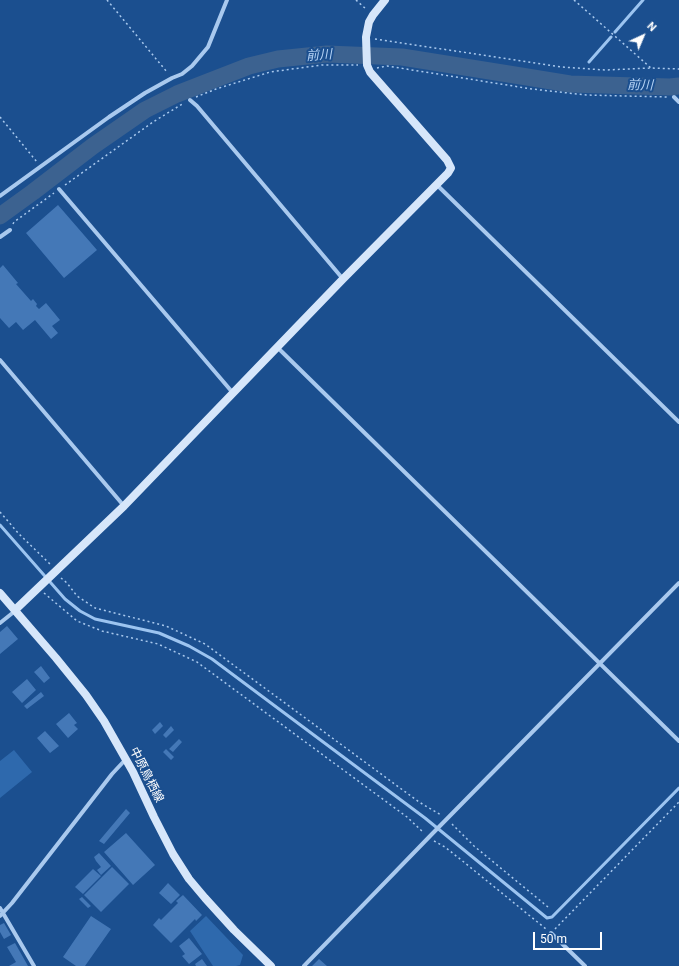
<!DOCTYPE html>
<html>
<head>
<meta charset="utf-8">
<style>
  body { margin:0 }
  #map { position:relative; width:679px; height:966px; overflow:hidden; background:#1b4f8f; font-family:Roboto,sans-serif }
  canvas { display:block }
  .north { position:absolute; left:623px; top:16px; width:40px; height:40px; -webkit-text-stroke:3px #1b4f8f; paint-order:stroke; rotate:44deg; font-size:11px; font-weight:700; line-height:16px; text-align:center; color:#fff }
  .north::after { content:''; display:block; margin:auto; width:14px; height:18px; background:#fff; clip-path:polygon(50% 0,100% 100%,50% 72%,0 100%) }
  .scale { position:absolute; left:533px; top:932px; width:69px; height:18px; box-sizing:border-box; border:2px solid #fff; border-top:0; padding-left:5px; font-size:12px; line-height:14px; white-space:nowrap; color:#fff; -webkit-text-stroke:3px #1b4f8f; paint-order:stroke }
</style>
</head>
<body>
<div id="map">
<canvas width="679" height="966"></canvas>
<div class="north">N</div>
<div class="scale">50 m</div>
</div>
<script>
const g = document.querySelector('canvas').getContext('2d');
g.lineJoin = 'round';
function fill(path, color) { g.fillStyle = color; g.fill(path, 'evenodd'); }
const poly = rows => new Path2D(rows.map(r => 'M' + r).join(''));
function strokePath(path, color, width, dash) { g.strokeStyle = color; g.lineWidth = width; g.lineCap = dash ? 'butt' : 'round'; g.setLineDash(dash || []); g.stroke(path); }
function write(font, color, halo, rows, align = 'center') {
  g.font = font + ' Roboto,"Noto Sans JP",sans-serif'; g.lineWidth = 4; g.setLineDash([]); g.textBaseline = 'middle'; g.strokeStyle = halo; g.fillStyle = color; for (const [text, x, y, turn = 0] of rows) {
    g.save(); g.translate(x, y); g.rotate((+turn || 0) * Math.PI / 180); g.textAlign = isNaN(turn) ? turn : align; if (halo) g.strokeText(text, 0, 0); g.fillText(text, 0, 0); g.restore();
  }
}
const green = poly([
  [14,750,32,772,0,798,0,761],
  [206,916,243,955,240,965,236,966,213,966,190,931]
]);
const stream = poly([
  [615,32,643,0],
  [589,62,611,37],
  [0,525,65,599,80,611,95,619,159,633,189,646,212,659,425,818,547,918,552,917,679,788]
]);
const river = poly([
  [0,216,33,192,93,146,145,110,177,94,249,66,278,59,327,54,402,57,521,76,570,84,670,87,679,86]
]);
const building = poly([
  [58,205,97,250,64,278,26,233],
  [3,265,18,283,16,284,31,301,33,299,37,304,36,306,39,309,46,303,60,320,52,326,58,333,51,339,35,320,23,330,16,322,9,328,0,318,0,268],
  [7,626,18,639,0,654,0,632],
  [41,666,50,678,44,683,34,672],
  [27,679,36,690,22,703,12,692],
  [41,692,44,696,27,709,24,706],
  [69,713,77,723,74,725,78,729,68,738,56,724],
  [160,722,163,726,155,734,152,730],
  [171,726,174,730,166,738,163,735],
  [45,731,59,746,50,753,37,738],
  [179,739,182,742,173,752,169,749],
  [166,749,174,757,171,760,163,752],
  [126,809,130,813,104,844,99,841],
  [126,833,155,865,133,885,104,852],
  [99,853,111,866,101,875,97,870,101,867,96,861,94,857],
  [112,867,129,884,101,912,84,895],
  [93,869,101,876,83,894,75,887],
  [168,883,180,895,171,904,159,893],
  [183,895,202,915,196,921,195,919,171,943,153,925,159,918,161,920,178,903,176,901],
  [82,897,91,906,88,908,79,899],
  [91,916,111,929,85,966,76,966,63,957],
  [4,923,11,935,4,939,0,932,0,925],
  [189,938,202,954,189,964,182,956,185,954,179,946],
  [15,943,28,966,9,966,16,962,7,947],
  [202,959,207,966,196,966,195,964],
  [319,959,327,966,312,966]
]);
const path = poly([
  [107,0,167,72],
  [356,0,366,9],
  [574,0,651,68],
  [375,39,562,67,605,70,651,68,679,69],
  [377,68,387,66,532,89,586,95,667,97],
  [196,97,216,89,270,72,322,65,358,65],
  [0,117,37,162],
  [65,185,153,122,184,103],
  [13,224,14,222,54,193],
  [0,512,19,534,50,564],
  [61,578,67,583,77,596,95,608,166,626,205,644,419,802,441,815],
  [44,593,77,621,102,631,158,644,197,662,407,817,424,833],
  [452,824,474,846,548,907],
  [434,841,445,847,465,863,546,929],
  [555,929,679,802]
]);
const street = poly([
  [674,97,679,102],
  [190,100,197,106,343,279],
  [437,185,679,422],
  [59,189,233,393],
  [0,196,109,117,145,93,172,78,182,74,192,66,208,47,227,0],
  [0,237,10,230],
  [277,347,679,741],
  [0,360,124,506],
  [0,623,15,611],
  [0,908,34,966],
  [0,916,12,903,112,774,126,759],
  [551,933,585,966],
  [304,966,432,834,679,583]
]);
const secondary = poly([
  [0,593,56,658,86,695,104,721,133,772,154,817,173,854,189,879,205,898,234,930,271,966],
  [15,610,124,506,343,279,448,173,451,168,447,160,370,72,367,65,366,37,369,22,373,15,385,0]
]);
const streetNames = [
  ["中原鳥栖線",146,775,63]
];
const waterNames = [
  ["前川",319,56,-4],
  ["前川",640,86,1]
];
fill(green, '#2e69ad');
strokePath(stream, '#9cc4f0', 3);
strokePath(river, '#3c6290', 17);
fill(building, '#4478b7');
strokePath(path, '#a9c9ee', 1.5, [2, 3]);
strokePath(street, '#a9c9ee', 4);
strokePath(secondary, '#d6e6fa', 8);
write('12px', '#fff', '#1b4f8f', streetNames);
write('italic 13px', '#b5d3f5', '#1b4f8f', waterNames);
</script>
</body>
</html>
